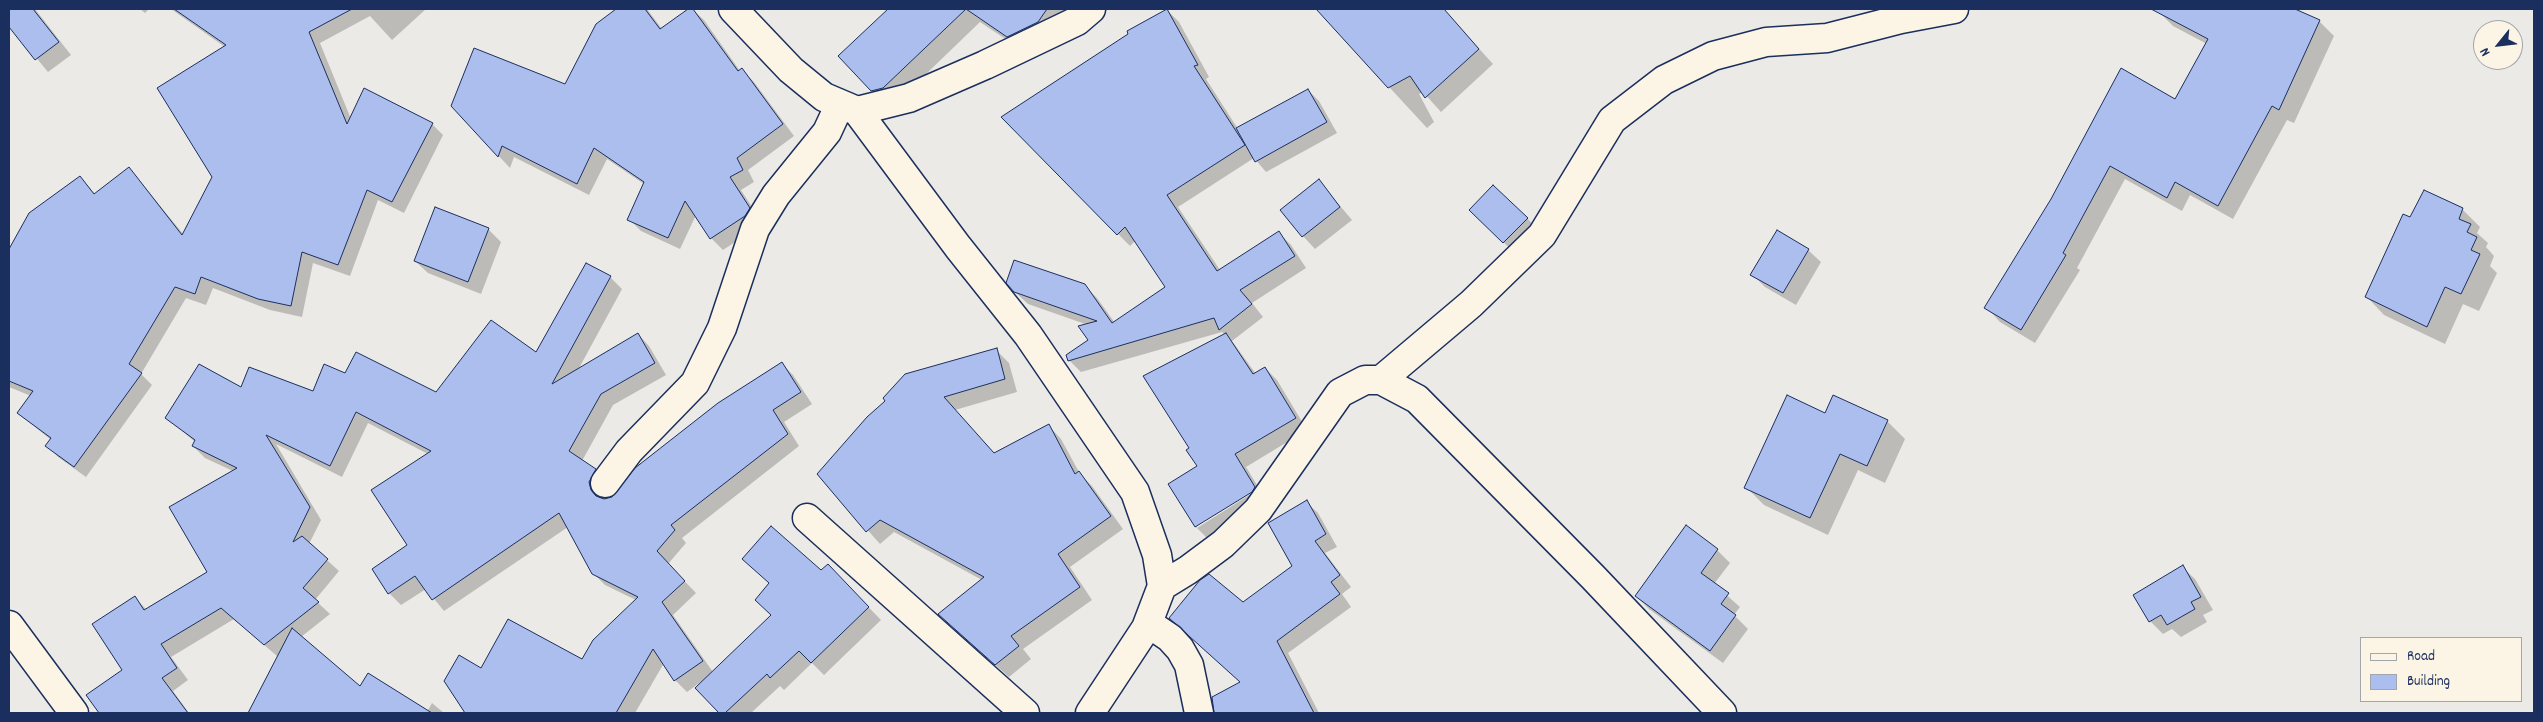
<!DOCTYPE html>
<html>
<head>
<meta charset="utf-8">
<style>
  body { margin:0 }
  #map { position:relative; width:2543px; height:722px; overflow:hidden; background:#eceae7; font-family:Dekko,sans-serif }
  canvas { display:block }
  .frame { position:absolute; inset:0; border:10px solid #1b2f5e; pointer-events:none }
  .legend { position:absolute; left:2360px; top:637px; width:162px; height:65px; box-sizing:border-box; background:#fcf5e5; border:1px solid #a2a6af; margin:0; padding:6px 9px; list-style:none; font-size:15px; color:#1b2f5e }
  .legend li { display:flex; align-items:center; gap:10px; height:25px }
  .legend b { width:25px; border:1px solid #a2a6af }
  .north { position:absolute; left:2473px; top:20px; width:50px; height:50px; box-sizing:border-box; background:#fcf5e5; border:1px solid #a2a6af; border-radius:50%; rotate:241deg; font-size:14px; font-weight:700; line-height:20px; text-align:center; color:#1b2f5e }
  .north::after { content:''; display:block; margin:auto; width:18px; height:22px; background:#1b2f5e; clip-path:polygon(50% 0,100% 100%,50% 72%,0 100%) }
</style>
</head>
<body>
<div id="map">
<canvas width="2543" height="722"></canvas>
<div class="frame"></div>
<ul class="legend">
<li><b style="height:6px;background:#fcf5e5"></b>Road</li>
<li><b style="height:14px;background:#acbeee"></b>Building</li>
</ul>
<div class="north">N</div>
</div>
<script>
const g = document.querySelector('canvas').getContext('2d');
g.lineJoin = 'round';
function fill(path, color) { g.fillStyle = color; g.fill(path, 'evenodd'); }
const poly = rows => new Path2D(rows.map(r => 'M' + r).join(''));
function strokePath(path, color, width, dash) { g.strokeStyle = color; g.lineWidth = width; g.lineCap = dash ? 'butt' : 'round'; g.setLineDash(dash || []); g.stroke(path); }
const shadow = poly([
  [9,9,35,9,71,55,48,72,9,25],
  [140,9,149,9,145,13],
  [171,9,426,9,392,40,370,16,320,43,351,119,432,124,443,135,404,213,378,200,350,276,313,263,302,317,270,310,213,288,206,305,186,298,141,374,152,385,86,477,58,457,47,445,51,440,18,413,31,396,9,387,9,251,30,214,80,177,95,194,129,168,184,235,213,177,225,47],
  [618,9,647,9,662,29,692,9,704,20,740,71,742,70,754,82,794,136,748,170,754,182,741,190,761,221,756,228,723,250,711,238,696,215,680,249,641,231,629,219,644,184,607,159,589,195,514,157,510,168,452,106,566,85,597,25],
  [890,9,1069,9,1052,36,1022,50,980,22,897,102,886,104,840,56],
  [1317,9,1373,9,1389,38,1421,9,1443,9,1493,64,1441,112,1423,92,1419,94,1434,122,1427,128],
  [2161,9,2292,9,2319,21,2334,36,2294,123,2287,120,2233,219,2190,195,2182,211,2125,179,2077,268,2080,270,2035,343,2000,322,1986,307,2052,199,2176,100,2207,44,2173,26,2159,12],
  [1167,10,1179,22,1209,77,1206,79,1238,129,1308,90,1319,101,1337,133,1266,172,1254,158,1178,207,1220,270,1279,233,1291,245,1306,268,1252,303,1263,317,1232,341,1256,374,1265,368,1277,380,1307,430,1246,467,1266,500,1208,539,1196,527,1170,485,1199,467,1190,448,1225,335,1222,332,1081,372,1069,360,1090,340,1088,325,1028,304,1015,292,1084,285,1097,298,1115,323,1167,287,1136,240,1130,246,1003,117],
  [1256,488,1257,490,1197,528,1197,525],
  [1319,181,1352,220,1315,249,1303,236],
  [2462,209,2480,227,2477,233,2488,243,2486,247,2494,256,2490,266,2497,273,2479,311,2463,304,2445,344,2384,315,2367,297,2411,219],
  [1527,218,1539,231,1517,255,1483,223],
  [488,229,501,242,481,294,428,273,415,261],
  [1808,250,1821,262,1796,305,1765,287,1752,274],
  [587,264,610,277,622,289,578,370,638,334,649,346,666,375,613,405,582,461,607,482,601,494,602,499,612,498,782,364,793,375,812,404,784,422,799,446,682,538,686,543,668,564,696,593,673,615,713,672,821,572,840,578,881,620,824,675,812,663,784,690,780,686,751,713,721,713,697,688,702,681,687,692,675,680,664,663,635,713,465,713,445,681,481,670,582,661,636,600,605,585,593,573,568,527,444,611,426,589,401,605,389,593,374,569,409,545,428,454,368,423,342,477,276,444,321,520,309,544,339,571,315,600,330,614,301,637,360,688,427,712,432,703,444,713,250,713,281,652,277,656,234,619,171,657,188,680,173,691,189,713,101,713,88,695,124,670,135,598,147,610,208,573,233,471,205,458,193,446,195,442,167,418,242,388,314,393,345,374,436,394,537,354],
  [996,350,1009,363,1017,392,955,410,995,454,1049,426,1061,439,1080,474,1092,486,1123,529,1070,567,1092,600,1023,649,1031,659,1009,677,952,626,982,580,894,532,880,544,818,474],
  [1826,414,1887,421,1905,439,1885,483,1858,470,1828,535,1764,505,1746,487],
  [1306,502,1318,513,1337,547,1325,553,1351,587,1342,594,1351,607,1288,653,1319,713,1227,713,1218,695,1242,683,1170,618,1243,604,1294,566],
  [1717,550,1730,563,1714,584,1740,607,1734,615,1748,629,1723,663,1649,609,1636,596],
  [2182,567,2195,579,2213,610,2203,615,2207,622,2181,637,2172,629,2163,634,2150,621]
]);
const building = poly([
  [9,9,33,9,59,42,35,60,9,27,9,9],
  [174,9,352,9,309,32,347,124,364,88,433,123,392,202,367,190,338,265,302,252,291,306,258,299,201,277,195,294,175,287,129,364,142,373,74,467,45,446,51,438,17,413,33,391,9,381,9,249,29,213,80,176,94,194,129,167,182,235,212,177,157,88,226,45,174,9],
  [616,9,645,9,660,29,688,9,693,9,738,71,742,68,783,124,737,158,743,170,730,177,750,208,745,216,710,239,685,201,668,238,627,220,644,182,594,148,577,184,502,146,498,157,451,106,474,48,565,84,596,24,616,9],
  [888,9,1047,9,1038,22,1007,37,966,9,883,88,871,91,838,56,888,9],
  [1167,9,1198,65,1194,66,1245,145,1167,195,1217,271,1279,231,1295,256,1240,290,1252,304,1219,330,1214,318,1068,361,1066,355,1088,340,1078,326,1097,321,1014,292,1006,283,1014,260,1085,284,1112,323,1165,287,1125,227,1117,235,1001,117,1128,34,1127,31,1167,9],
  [1316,9,1444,9,1479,49,1425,98,1410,76,1388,88,1316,9],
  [2151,9,2295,9,2320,20,2279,110,2272,106,2218,206,2175,182,2167,198,2110,166,2063,253,2066,255,2021,330,1984,308,2051,199,2121,68,2175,99,2208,39,2151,9],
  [1308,89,1327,122,1255,162,1236,128,1308,89],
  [1319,179,1340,207,1302,237,1280,210,1319,179],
  [1493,185,1528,218,1503,243,1469,210,1493,185],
  [2424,190,2463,208,2459,219,2471,224,2467,232,2477,237,2471,250,2480,254,2461,294,2445,287,2427,327,2365,297,2403,214,2410,217,2424,190],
  [435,207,489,228,468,282,414,261,435,207],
  [1777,230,1809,249,1783,293,1750,275,1777,230],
  [586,263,611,276,552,384,638,333,655,363,601,394,569,451,596,469,589,482,591,490,596,496,604,499,612,497,635,468,718,403,782,362,801,392,773,410,788,434,671,525,675,530,657,551,685,581,662,602,703,661,674,681,653,649,616,713,465,713,444,681,459,655,481,668,508,619,582,659,593,640,638,597,592,574,559,513,432,600,415,576,388,594,372,569,407,545,371,490,431,451,356,412,330,466,266,435,310,507,293,542,302,536,328,559,303,588,319,602,264,645,221,608,161,644,177,668,162,678,188,713,99,713,86,695,122,670,92,624,135,596,144,610,207,572,169,507,237,468,192,446,195,440,165,418,199,364,241,387,249,367,313,391,324,364,345,373,356,352,436,392,491,320,536,352,586,263],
  [1226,333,1253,374,1265,367,1296,418,1235,454,1255,487,1252,492,1195,527,1168,484,1197,466,1186,450,1189,448,1143,376,1226,333],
  [997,348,1005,379,944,397,994,453,1049,424,1075,474,1079,471,1111,516,1058,554,1080,587,1011,636,1019,646,995,665,938,614,984,577,880,520,866,532,817,474,867,417,885,401,883,398,905,374,997,348],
  [1787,395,1825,413,1833,395,1888,420,1867,466,1840,454,1810,518,1744,488,1787,395],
  [1307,500,1326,534,1315,541,1340,575,1331,582,1340,594,1277,641,1314,713,1214,713,1212,697,1240,682,1169,618,1200,580,1209,574,1243,602,1292,566,1268,523,1307,500],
  [1686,525,1718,549,1701,573,1729,593,1721,604,1736,615,1710,651,1635,596,1686,525],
  [771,526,821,570,828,564,869,607,811,663,799,651,770,678,767,674,725,713,719,713,695,688,771,615,755,600,769,583,742,559,771,526],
  [2183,565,2201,597,2191,602,2195,609,2167,625,2161,615,2149,622,2133,595,2183,565],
  [292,628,360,686,368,673,432,713,248,713,292,628]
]);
const minor = poly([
  [733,9,791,70,824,97,857,111,909,98,985,65,1077,21,1091,9],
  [857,111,958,247,1028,335,1135,492,1157,555,1162,586,1146,628,1090,713],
  [1381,380,1471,304,1542,235,1612,120,1664,80,1713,56,1766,42,1827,38,1901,19,1954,9],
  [605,483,629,451,695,383,722,328,755,229,776,195,827,132,840,104],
  [807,518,1025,713],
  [1162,586,1188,570,1223,544,1258,510,1340,393,1365,380,1381,380,1417,399,1593,577,1722,713],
  [1148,623,1170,638,1180,649,1189,665,1199,713],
  [9,625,74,713]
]);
fill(shadow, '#0003');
fill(building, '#acbeee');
strokePath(building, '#1b2f5e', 1);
strokePath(minor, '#1b2f5e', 31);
strokePath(minor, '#fcf5e5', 28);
</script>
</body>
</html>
